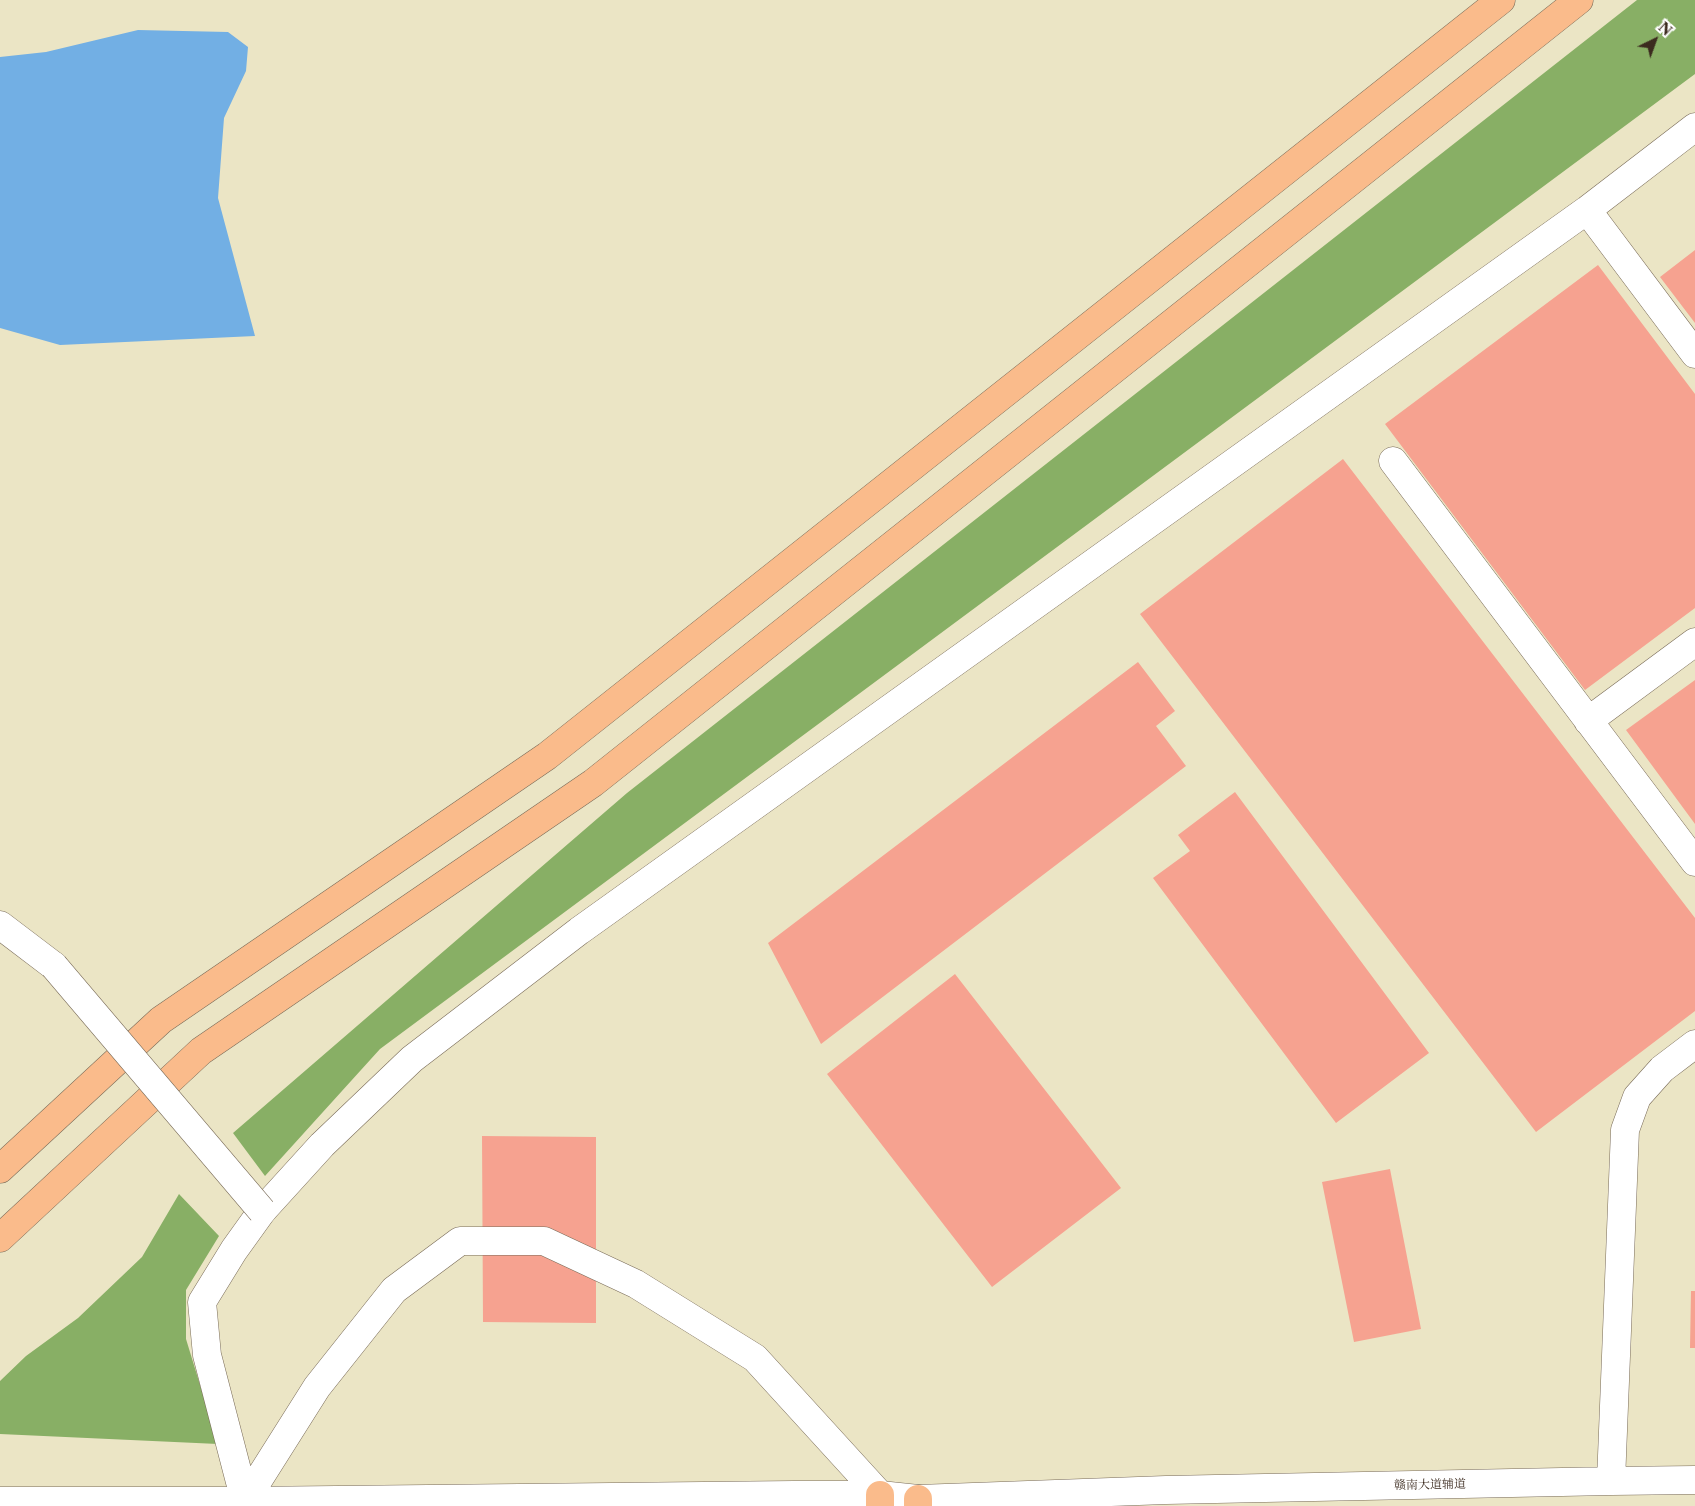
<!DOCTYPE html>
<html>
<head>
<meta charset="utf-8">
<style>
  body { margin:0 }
  #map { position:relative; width:1695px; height:1506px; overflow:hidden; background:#ebe5c5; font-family:"Libre Caslon Text",serif }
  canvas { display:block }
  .north { position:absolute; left:1630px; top:15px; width:50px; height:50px; -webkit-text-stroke:4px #fff; paint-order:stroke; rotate:42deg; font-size:14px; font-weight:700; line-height:20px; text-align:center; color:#3b2a1e }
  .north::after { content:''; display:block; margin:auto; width:18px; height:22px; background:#3b2a1e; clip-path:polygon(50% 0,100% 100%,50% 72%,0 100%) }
</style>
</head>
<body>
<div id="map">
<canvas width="1695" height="1506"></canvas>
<div class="north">N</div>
</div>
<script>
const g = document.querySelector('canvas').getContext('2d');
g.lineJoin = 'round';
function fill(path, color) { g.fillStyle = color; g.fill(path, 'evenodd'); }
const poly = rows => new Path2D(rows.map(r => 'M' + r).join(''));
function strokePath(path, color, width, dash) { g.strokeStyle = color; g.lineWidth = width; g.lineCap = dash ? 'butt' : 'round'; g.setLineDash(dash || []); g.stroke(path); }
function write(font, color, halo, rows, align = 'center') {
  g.font = font + ' "Libre Caslon Text","Noto Serif SC",serif'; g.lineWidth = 5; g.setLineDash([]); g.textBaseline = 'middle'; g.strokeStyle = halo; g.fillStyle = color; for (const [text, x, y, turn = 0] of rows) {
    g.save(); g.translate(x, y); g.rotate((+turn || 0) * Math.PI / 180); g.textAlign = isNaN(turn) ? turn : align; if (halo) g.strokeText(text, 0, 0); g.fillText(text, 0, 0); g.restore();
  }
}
const forest = poly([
  [1637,0,1695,0,1695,74,380,1049,265,1176,233,1133,627,793],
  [179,1194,219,1236,186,1290,186,1339,218,1444,0,1434,0,1381,26,1356,78,1318,142,1257]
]);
const water = poly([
  [138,30,228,32,248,47,246,71,224,118,218,198,255,336,60,345,0,328,0,57,46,52]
]);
const building = poly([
  [1695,250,1695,323,1660,277],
  [1598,265,1695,394,1695,608,1585,690,1385,424],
  [1343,459,1695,918,1695,1011,1536,1132,1140,614],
  [1138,662,1175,711,1156,726,1186,766,821,1044,768,943],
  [1695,680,1695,824,1626,730],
  [1235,792,1429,1053,1336,1123,1153,878,1190,851,1178,835],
  [955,974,1121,1188,992,1287,827,1074],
  [482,1136,596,1137,596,1323,483,1322],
  [1390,1169,1421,1329,1354,1342,1322,1182],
  [1691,1291,1695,1291,1695,1348,1690,1348]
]);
const minor = poly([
  [1587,210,1695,354],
  [1393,461,1695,862],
  [1588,721,1695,642],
  [0,925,54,966],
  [1611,1481,1625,1130,1637,1097,1662,1069,1695,1044],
  [0,1501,245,1501,794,1495,880,1495,918,1499,1166,1490,1611,1481,1695,1480],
  [245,1501,207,1355,202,1302,234,1250,262,1211,322,1145,412,1059,579,931,1587,210,1695,127],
  [245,1501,317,1387,394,1290,460,1241,544,1241,636,1284,755,1358,880,1495]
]);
const major = poly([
  [918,1499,918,1506],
  [880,1506,880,1495]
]);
const highway = poly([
  [0,1169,161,1020,547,756,1501,0],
  [0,1238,201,1051,593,783,1579,0]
]);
const minorBridge = poly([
  [54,966,262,1211]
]);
const streetNames = [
  ["赣南大道辅道",1430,1485,-1]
];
fill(forest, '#88af65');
fill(water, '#72afe4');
fill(building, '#f6a290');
strokePath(minor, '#796b58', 29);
strokePath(major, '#796b58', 29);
strokePath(highway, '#796b58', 29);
strokePath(minor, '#fff', 28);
strokePath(major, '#fabb8b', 28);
strokePath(highway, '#fabb8b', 28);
strokePath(minorBridge, '#796b58', 29, []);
strokePath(minorBridge, '#fff', 28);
write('12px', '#3b2a1e', '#fff', streetNames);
</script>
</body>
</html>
